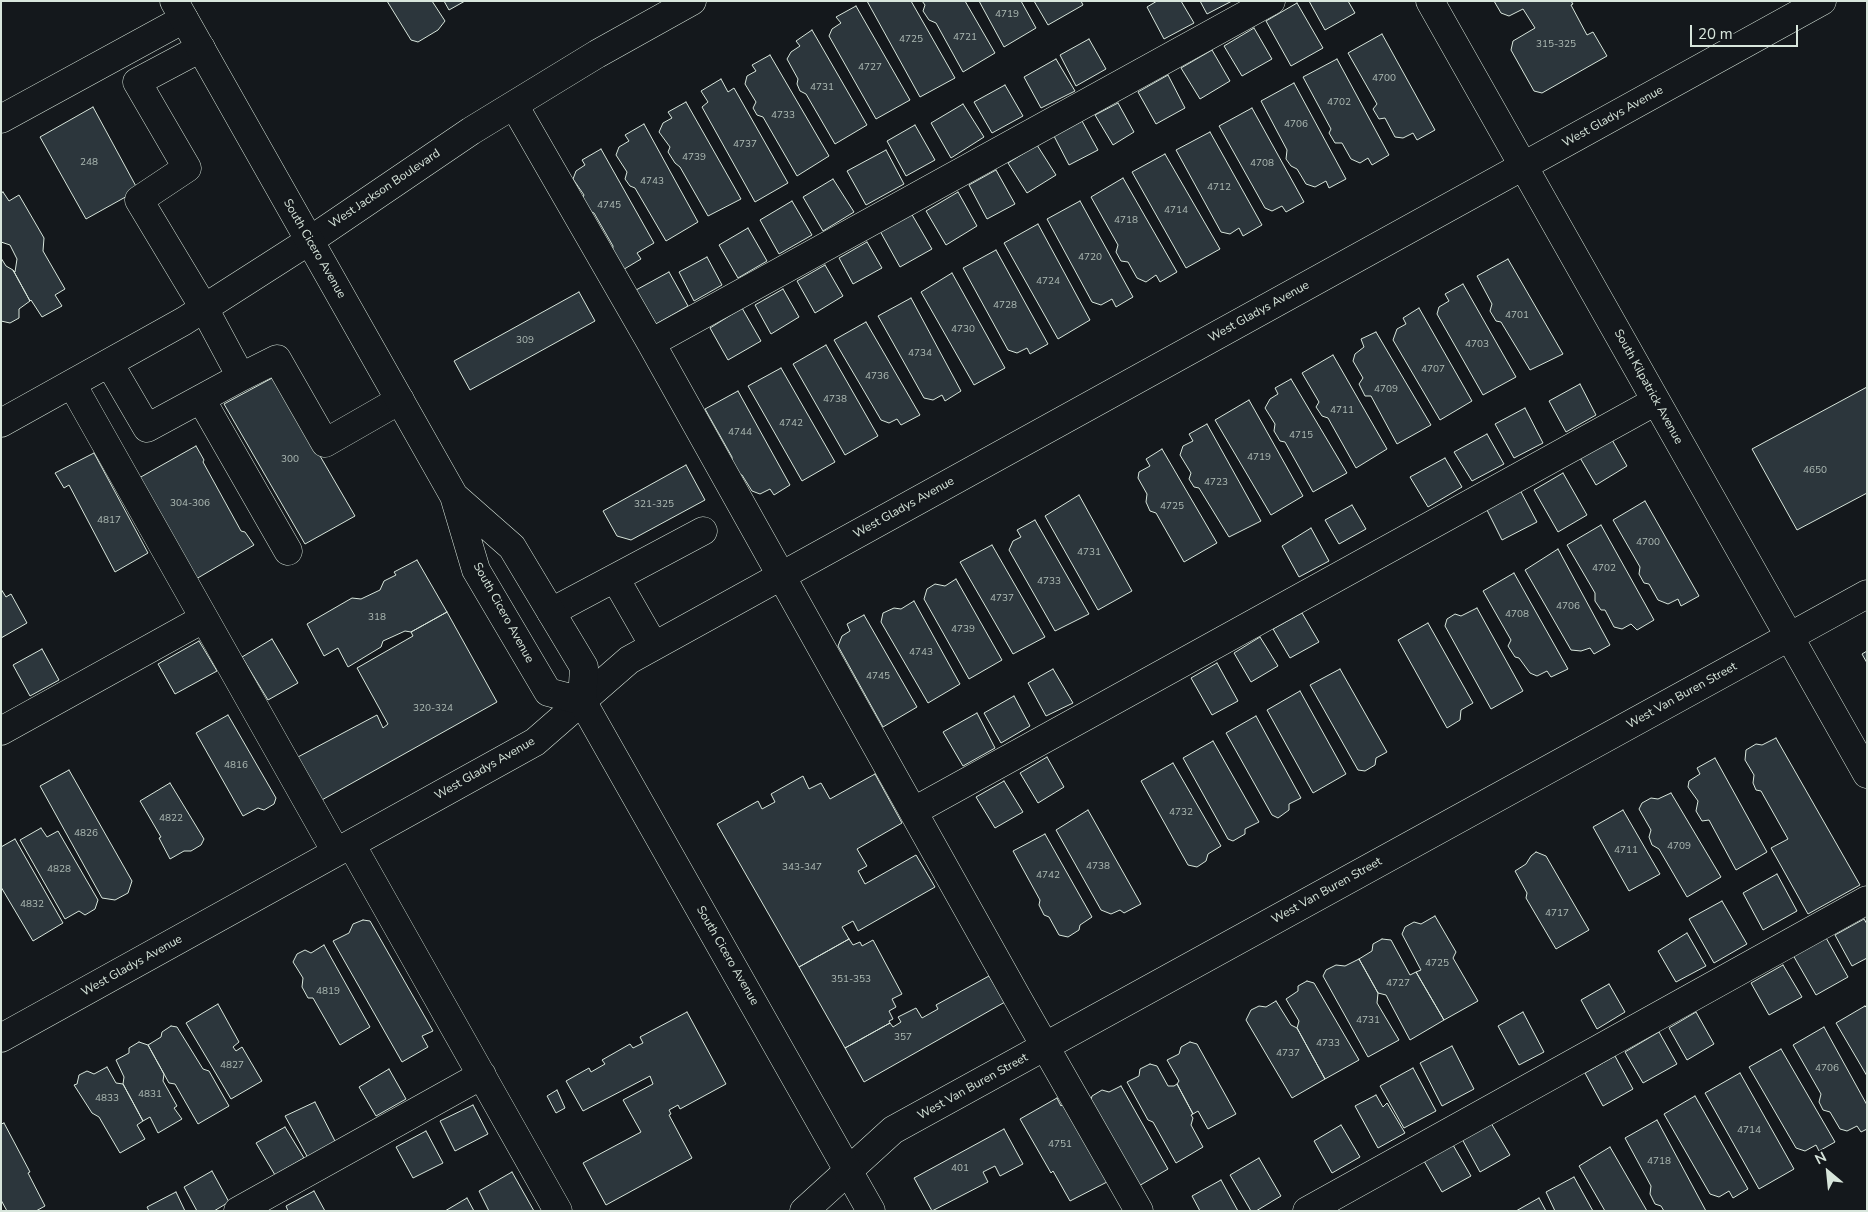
<!DOCTYPE html>
<html>
<head>
<meta charset="utf-8">
<style>
  body { margin:0 }
  #map { position:relative; width:1868px; height:1212px; overflow:hidden; background:#14181c; font-family:"Nunito Sans",sans-serif }
  canvas { display:block }
  .frame { position:absolute; inset:0; border:2px solid #d8e6dc; pointer-events:none }
  .north { position:absolute; left:1803px; top:1147px; width:50px; height:50px; -webkit-text-stroke:4px #14181c; paint-order:stroke; rotate:332deg; font-size:14px; font-weight:700; line-height:20px; text-align:center; color:#d8e6dc }
  .north::after { content:''; display:block; margin:auto; width:18px; height:22px; background:#d8e6dc; clip-path:polygon(50% 0,100% 100%,50% 72%,0 100%) }
  .scale { position:absolute; left:1690px; top:25px; width:108px; height:22px; box-sizing:border-box; border:2px solid #d8e6dc; border-top:0; padding-left:6px; font-size:15px; line-height:18px; white-space:nowrap; color:#d8e6dc; -webkit-text-stroke:4px #14181c; paint-order:stroke }
</style>
</head>
<body>
<div id="map">
<canvas width="1868" height="1212"></canvas>
<div class="frame"></div>
<div class="north">N</div>
<div class="scale">20 m</div>
</div>
<script>
const g = document.querySelector('canvas').getContext('2d');
g.lineJoin = 'round';
function fill(path, color) { g.fillStyle = color; g.fill(path, 'evenodd'); }
const poly = rows => new Path2D(rows.map(r => 'M' + r).join(''));
function strokePath(path, color, width, dash) { g.strokeStyle = color; g.lineWidth = width; g.lineCap = dash ? 'butt' : 'round'; g.setLineDash(dash || []); g.stroke(path); }
function write(font, color, halo, rows, align = 'center') {
  g.font = font + ' "Nunito Sans",sans-serif'; g.lineWidth = 4; g.setLineDash([]); g.textBaseline = 'middle'; g.strokeStyle = halo; g.fillStyle = color; for (const [text, x, y, turn = 0] of rows) {
    g.save(); g.translate(x, y); g.rotate((+turn || 0) * Math.PI / 180); g.textAlign = isNaN(turn) ? turn : align; if (halo) g.strokeText(text, 0, 0); g.fillText(text, 0, 0); g.restore();
  }
}
const building = poly([
  [387,1,432,1,445,21,438,30,418,42,411,40,387,1],
  [444,1,465,1,449,10,444,1],
  [867,1,911,1,955,78,920,97,867,1],
  [922,1,965,1,995,53,963,72,936,23,929,20,923,11,925,5,922,1],
  [979,1,1021,1,1036,28,1004,47,979,1],
  [1034,1,1081,1,1083,5,1048,25,1034,1],
  [1157,1,1181,1,1194,23,1164,39,1147,7,1157,1],
  [1200,1,1232,1,1207,14,1200,1],
  [1309,1,1348,1,1355,13,1325,30,1309,1],
  [1494,1,1571,1,1573,4,1571,5,1587,35,1593,32,1607,56,1542,93,1534,91,1511,50,1513,41,1535,28,1523,9,1509,16,1501,13,1494,1],
  [1297,3,1323,48,1291,66,1266,21,1297,3],
  [856,6,910,100,876,119,829,36,832,29,841,23,836,17,856,6],
  [1254,28,1272,59,1242,76,1224,46,1254,28],
  [812,30,867,125,835,144,806,94,800,91,797,84,798,79,787,59,791,52,800,46,796,41,812,30],
  [1382,34,1435,130,1417,140,1413,133,1403,138,1395,137,1385,118,1379,119,1373,109,1377,104,1348,53,1382,34],
  [1089,39,1106,69,1076,86,1060,55,1089,39],
  [1212,50,1230,81,1200,99,1181,68,1212,50],
  [770,55,829,156,797,176,763,117,757,115,753,108,756,102,745,84,747,76,756,71,752,65,770,55],
  [1056,59,1075,91,1041,108,1024,77,1056,59],
  [1337,59,1389,155,1372,165,1368,158,1360,163,1351,159,1342,143,1335,143,1329,133,1331,129,1303,77,1337,59],
  [1168,75,1185,108,1156,124,1138,92,1168,75],
  [721,79,728,92,734,88,788,183,755,202,702,107,708,102,701,91,721,79],
  [1294,83,1346,179,1329,188,1326,181,1315,187,1306,184,1297,169,1291,166,1286,159,1287,150,1261,101,1294,83],
  [1005,85,1023,116,992,133,974,102,1005,85],
  [686,102,741,199,708,216,680,167,675,163,668,152,670,147,659,132,663,123,672,118,668,112,686,102],
  [1118,103,1134,132,1113,145,1095,115,1118,103],
  [963,104,984,137,951,158,931,123,963,104],
  [93,107,138,190,86,219,40,137,93,107],
  [1252,108,1304,202,1286,212,1282,206,1272,211,1265,208,1219,126,1252,108],
  [1082,121,1098,150,1069,165,1054,136,1082,121],
  [644,124,698,222,666,241,635,188,630,186,625,179,627,172,616,155,619,147,629,141,625,135,644,124],
  [915,125,935,160,906,176,887,141,915,125],
  [1210,132,1262,225,1243,236,1239,228,1230,234,1221,232,1176,150,1210,132],
  [1037,145,1056,175,1027,193,1008,163,1037,145],
  [601,149,654,243,637,253,641,259,621,271,612,256,613,246,594,213,587,210,581,201,584,195,573,179,576,171,585,165,582,160,601,149],
  [886,150,904,184,866,205,847,171,886,150],
  [1165,154,1220,249,1186,268,1132,172,1165,154],
  [996,170,1015,204,987,219,969,185,996,170],
  [1123,178,1177,272,1160,282,1156,275,1146,282,1137,278,1128,262,1121,261,1116,252,1118,245,1091,197,1123,178],
  [833,179,854,212,823,231,803,197,833,179],
  [3,192,9,201,19,195,44,238,43,251,65,289,55,295,62,306,42,317,31,300,30,301,13,270,15,272,17,259,10,245,1,242,1,193,3,192],
  [958,192,977,226,946,245,926,211,958,192],
  [792,201,812,235,779,254,760,220,792,201],
  [1080,201,1133,297,1116,307,1112,299,1101,305,1092,302,1047,219,1080,201],
  [911,213,932,249,900,267,880,231,911,213],
  [1038,224,1090,320,1058,339,1004,243,1038,224],
  [748,228,767,261,738,278,719,245,748,228],
  [867,242,882,268,853,284,839,258,867,242],
  [996,250,1048,344,1030,354,1027,348,1017,353,1008,350,963,268,996,250],
  [707,257,722,285,694,301,679,272,707,257],
  [1,258,6,266,13,270,30,301,19,309,19,318,10,323,1,321,1,258],
  [1508,259,1563,354,1530,370,1501,322,1496,321,1490,311,1492,304,1477,276,1508,259],
  [825,265,843,296,815,313,797,281,825,265],
  [669,272,688,306,656,324,636,290,669,272],
  [952,273,1005,368,974,385,921,292,952,273],
  [1463,284,1516,377,1483,395,1437,314,1439,307,1449,301,1445,294,1463,284],
  [783,289,799,317,771,334,755,305,783,289],
  [579,292,595,321,470,390,454,361,579,292],
  [911,298,961,391,945,401,942,395,933,400,924,398,878,316,911,298],
  [742,308,761,341,728,360,710,328,742,308],
  [1419,308,1472,401,1440,420,1393,340,1397,329,1406,324,1403,318,1419,308],
  [866,322,920,415,901,425,897,419,889,423,881,420,834,340,866,322],
  [1376,332,1431,425,1397,444,1371,396,1365,396,1359,384,1363,378,1353,361,1355,354,1364,347,1361,339,1376,332],
  [826,345,878,436,845,455,793,364,826,345],
  [1333,355,1387,449,1356,468,1328,418,1322,416,1316,407,1319,402,1302,373,1333,355],
  [781,368,835,462,802,481,748,386,781,368],
  [274,377,355,516,305,544,224,404,274,377],
  [1291,379,1347,473,1313,492,1285,442,1280,441,1274,431,1275,424,1265,408,1270,399,1278,394,1275,388,1291,379],
  [1580,384,1596,415,1566,432,1549,401,1580,384],
  [1867,387,1867,493,1797,530,1752,449,1867,387],
  [738,391,790,485,774,495,770,489,760,494,752,491,742,475,737,474,732,465,732,457,705,409,738,391],
  [1249,400,1303,496,1271,515,1215,420,1249,400],
  [1525,408,1543,443,1514,458,1495,424,1525,408],
  [1207,424,1261,521,1229,537,1199,488,1194,487,1189,479,1191,473,1180,455,1183,446,1193,441,1189,434,1207,424],
  [1487,434,1504,464,1472,481,1454,452,1487,434],
  [1611,438,1627,466,1596,485,1579,456,1611,438],
  [196,446,204,460,203,462,241,531,245,532,254,545,196,579,139,478,196,446],
  [1162,449,1217,543,1184,562,1156,513,1150,511,1146,502,1147,494,1138,478,1139,472,1150,466,1146,459,1162,449],
  [94,453,148,553,115,572,69,485,64,488,55,473,94,453],
  [1445,458,1462,487,1428,507,1410,477,1445,458],
  [686,465,705,500,631,540,617,536,603,511,686,465],
  [1563,473,1587,515,1558,532,1534,490,1563,473],
  [1520,490,1537,522,1502,540,1486,508,1520,490],
  [1079,495,1132,591,1098,610,1045,516,1079,495],
  [1645,501,1699,596,1681,606,1678,599,1668,604,1658,600,1649,584,1644,583,1639,574,1640,567,1613,520,1645,501],
  [1352,505,1366,529,1339,544,1325,520,1352,505],
  [1035,520,1089,614,1055,631,1009,550,1013,541,1021,537,1017,530,1035,520],
  [1601,525,1654,620,1637,630,1631,624,1622,629,1614,627,1605,610,1601,610,1595,601,1595,593,1567,545,1601,525],
  [1311,528,1329,561,1299,577,1282,546,1311,528],
  [992,545,1045,637,1013,654,960,562,992,545],
  [1558,549,1610,645,1594,654,1590,648,1581,651,1571,650,1525,570,1558,549],
  [417,560,447,612,411,632,405,631,383,641,381,647,348,667,338,648,324,656,307,624,352,598,361,599,380,590,384,581,396,575,394,572,417,560],
  [1514,573,1568,669,1551,677,1547,671,1537,676,1530,673,1519,658,1515,657,1508,646,1511,640,1483,591,1514,573],
  [956,579,1002,660,969,679,924,599,927,589,935,584,945,586,956,579],
  [1,589,6,597,11,594,27,623,1,638,1,589],
  [914,601,960,684,928,703,881,622,883,613,894,608,901,609,914,601],
  [1477,608,1523,691,1491,709,1445,626,1447,619,1455,614,1461,616,1477,608],
  [447,612,497,702,320,801,296,758,377,715,383,728,388,724,357,668,413,636,411,632,447,612],
  [1302,613,1319,642,1290,658,1273,629,1302,613],
  [864,615,917,707,883,727,838,646,842,636,850,631,847,624,864,615],
  [1428,623,1473,703,1461,710,1460,720,1447,728,1398,640,1428,623],
  [1260,637,1278,666,1251,682,1234,653,1260,637],
  [272,639,298,683,268,700,242,657,272,639],
  [199,641,217,671,175,694,158,664,199,641],
  [42,649,59,680,30,696,13,665,42,649],
  [1867,651,1867,663,1862,654,1867,651],
  [1217,663,1238,701,1212,715,1191,678,1217,663],
  [1053,669,1073,703,1046,716,1028,683,1053,669],
  [1340,669,1387,752,1376,758,1375,765,1365,771,1358,770,1310,685,1340,669],
  [1300,691,1346,774,1313,793,1267,710,1300,691],
  [1014,696,1030,726,1001,743,984,713,1014,696],
  [977,713,995,748,963,766,943,732,977,713],
  [228,715,276,798,274,804,264,810,258,808,243,816,196,733,228,715],
  [1256,716,1301,798,1289,804,1289,810,1278,818,1272,815,1226,733,1256,716],
  [1776,738,1860,885,1808,914,1771,848,1788,839,1761,791,1756,790,1753,783,1754,775,1745,760,1746,750,1756,744,1762,745,1776,738],
  [1213,741,1259,822,1245,829,1245,834,1233,841,1228,839,1183,758,1213,741],
  [1047,757,1064,787,1038,803,1020,773,1047,757],
  [1715,758,1767,852,1736,870,1709,820,1702,821,1696,811,1698,801,1688,787,1689,781,1700,774,1697,768,1715,758],
  [1173,763,1221,846,1208,854,1206,861,1197,867,1188,865,1141,781,1173,763],
  [69,770,132,881,128,893,115,900,102,898,40,786,69,770],
  [875,774,902,823,857,849,867,866,858,871,865,884,916,855,935,887,858,931,853,921,842,927,849,939,799,967,717,824,758,801,762,809,775,802,771,794,803,776,809,789,821,783,830,799,875,774],
  [1004,781,1023,812,995,828,976,797,1004,781],
  [170,783,204,839,201,845,191,851,184,851,170,859,159,838,161,837,140,801,170,783],
  [1671,793,1721,877,1687,897,1659,849,1652,845,1649,837,1651,830,1639,809,1642,803,1651,798,1658,799,1671,793],
  [1088,810,1141,904,1124,913,1120,910,1111,914,1101,910,1056,830,1088,810],
  [1623,810,1660,874,1629,891,1593,827,1623,810],
  [41,828,47,837,58,831,98,900,95,909,85,915,79,911,65,919,20,840,41,828],
  [1045,834,1092,917,1080,925,1079,930,1068,937,1059,935,1049,917,1044,915,1039,905,1040,900,1013,851,1045,834],
  [15,839,63,923,33,941,1,887,1,847,15,839],
  [1536,852,1546,856,1589,930,1556,949,1526,898,1527,893,1515,871,1526,864,1531,856,1536,852],
  [1777,874,1797,911,1763,930,1743,893,1777,874],
  [1722,901,1747,944,1714,963,1689,919,1722,901],
  [1435,916,1456,952,1453,958,1478,1001,1444,1020,1416,972,1421,970,1402,934,1405,927,1414,922,1421,924,1435,916],
  [1864,919,1867,924,1867,958,1852,966,1835,935,1864,919],
  [363,920,370,921,433,1031,422,1036,428,1047,402,1062,333,941,349,933,353,924,363,920],
  [1687,933,1706,966,1676,982,1658,951,1687,933],
  [1825,936,1848,977,1816,995,1793,955,1825,936],
  [849,939,853,945,860,942,862,946,873,940,902,994,892,999,896,1007,889,1011,893,1019,889,1021,890,1023,845,1048,799,967,849,939],
  [1382,939,1391,940,1410,975,1416,972,1444,1020,1410,1040,1386,995,1378,993,1359,959,1372,951,1373,944,1382,939],
  [324,945,370,1027,340,1045,313,998,308,998,302,987,303,978,293,962,297,954,305,950,311,953,324,945],
  [1359,959,1378,993,1377,1003,1399,1040,1368,1057,1323,976,1326,970,1336,965,1345,966,1359,959],
  [1783,965,1802,997,1769,1015,1751,983,1783,965],
  [989,976,1005,1002,864,1082,845,1048,890,1023,893,1027,901,1022,898,1017,916,1008,922,1018,938,1009,936,1005,989,976],
  [1307,981,1314,983,1359,1060,1325,1079,1297,1028,1299,1021,1286,999,1298,991,1298,986,1307,981],
  [1609,984,1625,1012,1597,1029,1581,1000,1609,984],
  [1276,1001,1291,1025,1297,1028,1325,1079,1292,1098,1246,1020,1251,1010,1259,1006,1266,1007,1276,1001],
  [218,1004,239,1042,233,1047,236,1051,242,1047,262,1081,231,1099,186,1023,218,1004],
  [1865,1006,1867,1008,1867,1076,1836,1023,1865,1006],
  [687,1012,726,1084,680,1109,678,1105,669,1110,671,1114,669,1115,692,1158,606,1205,583,1163,641,1132,623,1100,653,1084,650,1076,583,1111,566,1081,589,1068,591,1072,605,1064,602,1060,630,1044,633,1048,643,1043,640,1037,687,1012],
  [1523,1012,1544,1052,1519,1065,1498,1026,1523,1012],
  [1696,1012,1714,1044,1687,1060,1669,1028,1696,1012],
  [171,1026,177,1027,203,1069,209,1071,229,1106,198,1124,175,1084,169,1083,148,1045,161,1037,162,1032,171,1026],
  [1824,1027,1867,1105,1867,1129,1861,1132,1857,1126,1847,1131,1840,1129,1830,1112,1823,1110,1819,1102,1821,1094,1793,1045,1824,1027],
  [1659,1032,1677,1064,1643,1083,1625,1052,1659,1032],
  [139,1042,148,1045,164,1074,163,1081,177,1106,174,1108,182,1119,158,1133,150,1117,143,1121,123,1084,124,1077,116,1060,129,1053,129,1048,139,1042],
  [1190,1042,1197,1044,1236,1114,1208,1129,1198,1111,1193,1114,1177,1084,1179,1081,1167,1060,1179,1054,1181,1047,1190,1042],
  [1452,1046,1474,1089,1442,1106,1420,1063,1452,1046],
  [1781,1049,1835,1142,1819,1151,1816,1145,1805,1151,1796,1148,1749,1067,1781,1049],
  [1615,1056,1633,1089,1603,1106,1585,1073,1615,1056],
  [1150,1064,1157,1066,1168,1086,1174,1086,1177,1084,1193,1114,1191,1115,1193,1118,1191,1125,1203,1147,1176,1163,1153,1122,1148,1120,1127,1082,1139,1076,1140,1069,1150,1064],
  [107,1067,116,1083,123,1084,143,1121,137,1125,145,1139,120,1153,99,1117,92,1113,74,1085,77,1084,79,1075,87,1071,94,1074,107,1067],
  [1413,1068,1436,1111,1404,1128,1380,1086,1413,1068],
  [389,1069,406,1099,376,1116,359,1087,389,1069],
  [1740,1073,1794,1169,1759,1189,1705,1093,1740,1073],
  [1121,1086,1168,1169,1137,1187,1090,1103,1092,1096,1102,1090,1109,1092,1121,1086],
  [557,1090,565,1108,556,1113,547,1096,557,1090],
  [1376,1095,1383,1107,1387,1103,1405,1133,1378,1148,1355,1106,1376,1095],
  [1695,1096,1748,1189,1733,1198,1729,1191,1719,1197,1710,1194,1664,1114,1695,1096],
  [1057,1098,1061,1106,1063,1104,1107,1182,1070,1201,1053,1171,1051,1173,1020,1119,1057,1098],
  [315,1102,336,1143,308,1158,285,1116,315,1102],
  [473,1105,488,1134,455,1151,440,1121,473,1105],
  [1657,1120,1706,1211,1664,1211,1661,1206,1655,1204,1650,1194,1651,1186,1625,1138,1657,1120],
  [4,1123,30,1172,28,1173,45,1206,36,1211,7,1211,1,1200,1,1124,4,1123],
  [1491,1123,1510,1155,1480,1172,1462,1139,1491,1123],
  [1341,1125,1360,1157,1332,1173,1314,1141,1341,1125],
  [285,1127,304,1158,275,1175,256,1143,285,1127],
  [1004,1129,1023,1164,1000,1176,995,1166,983,1172,988,1182,932,1211,914,1178,1004,1129],
  [426,1131,443,1163,413,1178,396,1147,426,1131],
  [1453,1145,1471,1176,1442,1192,1424,1161,1453,1145],
  [1610,1147,1647,1211,1605,1211,1579,1166,1610,1147],
  [1259,1158,1281,1196,1256,1211,1251,1211,1230,1175,1259,1158],
  [212,1171,229,1202,214,1211,197,1211,184,1187,212,1171],
  [512,1172,534,1211,489,1211,479,1191,512,1172],
  [1574,1177,1593,1211,1555,1211,1546,1192,1574,1177],
  [1221,1180,1238,1211,1200,1211,1192,1196,1221,1180],
  [314,1191,325,1211,288,1211,286,1206,314,1191],
  [176,1192,185,1211,149,1211,147,1207,176,1192],
  [467,1198,474,1211,445,1211,467,1198],
  [1539,1198,1546,1211,1516,1211,1539,1198]
]);
const minor = poly([
  [1430,1,1867,774],
  [514,105,651,343,1018,999,1139,1211],
  [1,119,184,19],
  [651,343,1271,1],
  [109,363,147,428,241,377,204,308,139,200,187,168,137,82,201,48],
  [241,377,277,359,325,443,400,400],
  [72,384,336,852],
  [201,399,288,551],
  [1,423,184,321,309,241,471,131,597,54,692,1],
  [615,578,654,646],
  [551,612,703,531],
  [1,731,203,619],
  [914,811,1656,401],
  [351,844,558,1211],
  [1,1038,535,742,629,660,1822,1],
  [238,1211,482,1075],
  [804,1211,893,1130,1867,594],
  [1307,1211,1867,900]
]);
const major = poly([
  [174,1,454,496,476,570,548,692,582,701],
  [454,496,512,547,584,667,582,701,871,1211]
]);
const numberNames = [
  ["4719",1007,15],
  ["4721",965,38],
  ["4725",911,40],
  ["315-325",1556,45],
  ["4727",870,68],
  ["4700",1384,79],
  ["4731",822,88],
  ["4702",1339,103],
  ["4733",783,116],
  ["4706",1296,125],
  ["4737",745,145],
  ["4739",694,158],
  ["248",89,163],
  ["4708",1262,164],
  ["4743",652,182],
  ["4712",1219,188],
  ["4745",609,206],
  ["4714",1176,211],
  ["4718",1126,221],
  ["4720",1090,258],
  ["4724",1048,282],
  ["4728",1005,306],
  ["4701",1517,316],
  ["4730",963,330],
  ["309",525,341],
  ["4703",1477,345],
  ["4734",920,354],
  ["4707",1433,370],
  ["4736",877,377],
  ["4709",1386,390],
  ["4738",835,400],
  ["4711",1342,411],
  ["4742",791,424],
  ["4744",740,433],
  ["4715",1301,436],
  ["4719",1259,458],
  ["300",290,460],
  ["4650",1815,471],
  ["4723",1216,483],
  ["304-306",190,504],
  ["321-325",654,505],
  ["4725",1172,507],
  ["4817",109,521],
  ["4700",1648,543],
  ["4731",1089,553],
  ["4702",1604,569],
  ["4733",1049,582],
  ["4737",1002,599],
  ["4706",1568,607],
  ["4708",1517,615],
  ["318",377,618],
  ["4739",963,630],
  ["4743",921,653],
  ["4745",878,677],
  ["320-324",433,709],
  ["4816",236,766],
  ["4732",1181,813],
  ["4822",171,819],
  ["4826",86,834],
  ["4709",1679,847],
  ["4711",1626,851],
  ["4738",1098,867],
  ["343-347",802,868],
  ["4828",59,870],
  ["4742",1048,876],
  ["4832",32,905],
  ["4717",1557,914],
  ["4725",1437,964],
  ["351-353",851,980],
  ["4727",1398,984],
  ["4819",328,992],
  ["4731",1368,1021],
  ["357",903,1038],
  ["4733",1328,1044],
  ["4737",1288,1054],
  ["4827",232,1066],
  ["4706",1827,1069],
  ["4831",150,1095],
  ["4833",107,1099],
  ["4714",1749,1131],
  ["4751",1060,1145],
  ["4718",1659,1162],
  ["401",960,1169]
];
const streetNames = [
  ["West Gladys Avenue",1613,117,-29],
  ["West Jackson Boulevard",385,189,-34],
  ["South Cicero Avenue",314,249,60],
  ["West Gladys Avenue",1259,312,-29],
  ["South Kilpatrick Avenue",1648,387,61],
  ["West Gladys Avenue",904,508,-29],
  ["South Cicero Avenue",503,613,61],
  ["West Van Buren Street",1682,696,-29],
  ["West Gladys Avenue",485,769,-30],
  ["West Van Buren Street",1327,891,-29],
  ["South Cicero Avenue",727,956,60],
  ["West Gladys Avenue",132,966,-29],
  ["West Van Buren Street",973,1087,-29]
];
fill(building, '#2c363c');
strokePath(building, '#d8e6dc', 1);
strokePath(minor, '#d8e6dc', 29);
strokePath(major, '#d8e6dc', 29);
strokePath(minor, '#14181c', 28);
strokePath(major, '#14181c', 28);
write('10px', '#adbab4', null, numberNames);
write('12px', '#d8e6dc', '#14181c', streetNames);
</script>
</body>
</html>
